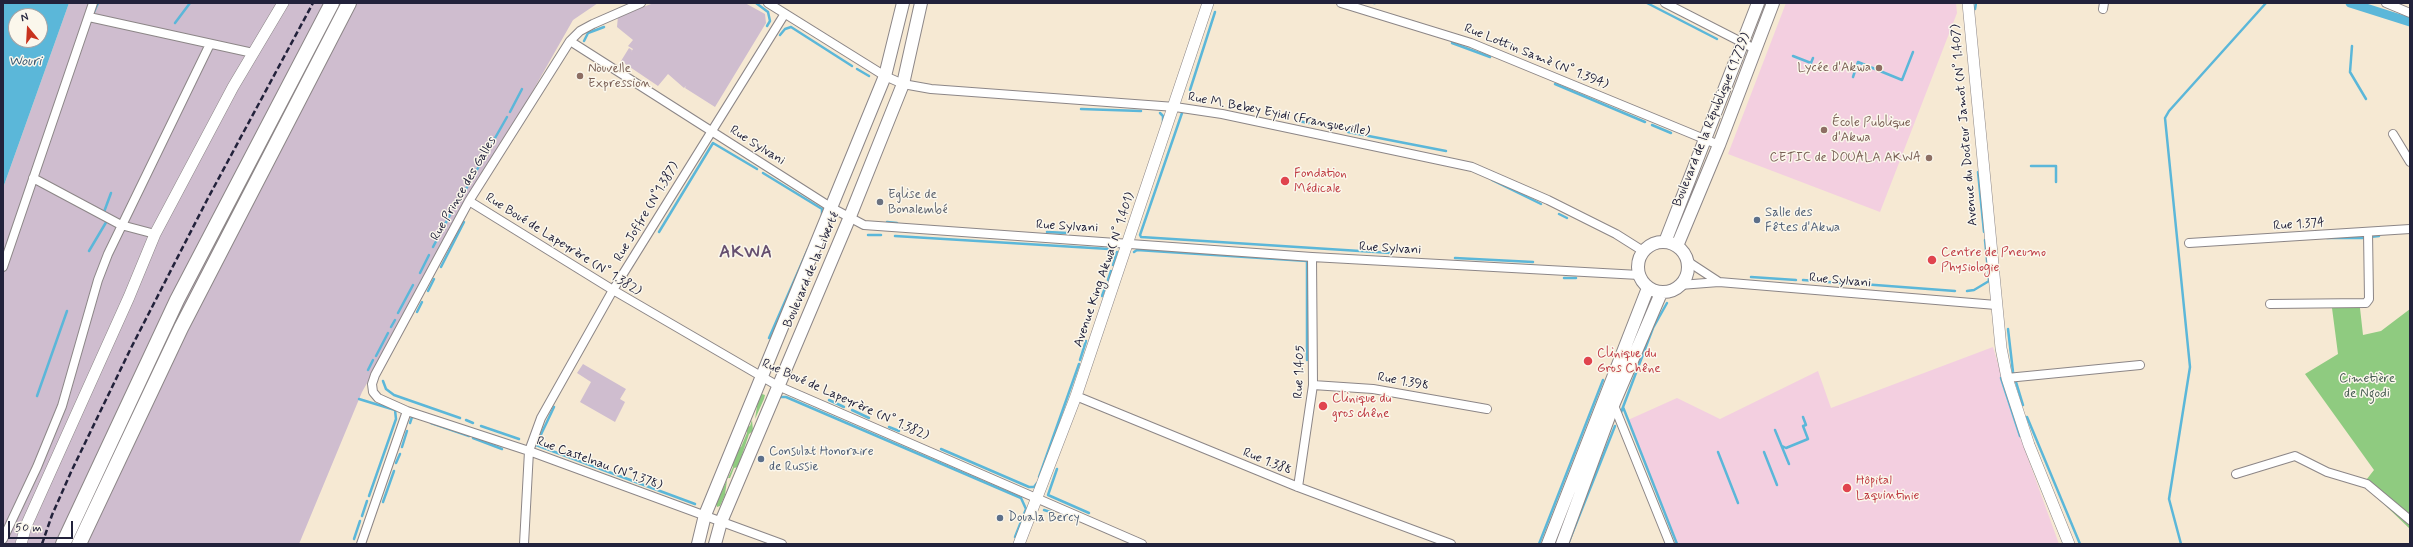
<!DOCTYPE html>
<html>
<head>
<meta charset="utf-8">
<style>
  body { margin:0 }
  #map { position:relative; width:2413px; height:547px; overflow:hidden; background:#f6e9d3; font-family:Mynerve,sans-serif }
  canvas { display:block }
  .frame { position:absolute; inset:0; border:4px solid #22223b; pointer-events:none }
  .north { position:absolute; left:8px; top:8px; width:40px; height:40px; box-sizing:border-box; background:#fbf7ec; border:1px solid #a4a2a5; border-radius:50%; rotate:342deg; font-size:11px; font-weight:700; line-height:16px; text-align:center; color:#22223b }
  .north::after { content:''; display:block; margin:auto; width:14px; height:18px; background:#c8321e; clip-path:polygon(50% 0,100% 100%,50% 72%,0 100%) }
  .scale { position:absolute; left:8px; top:521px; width:65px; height:18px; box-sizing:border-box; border:2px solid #22223b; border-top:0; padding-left:5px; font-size:12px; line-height:14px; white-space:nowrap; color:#22223b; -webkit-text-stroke:3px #fbf7ec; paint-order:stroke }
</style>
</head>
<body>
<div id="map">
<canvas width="2413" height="547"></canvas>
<div class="frame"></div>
<div class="north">N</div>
<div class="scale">50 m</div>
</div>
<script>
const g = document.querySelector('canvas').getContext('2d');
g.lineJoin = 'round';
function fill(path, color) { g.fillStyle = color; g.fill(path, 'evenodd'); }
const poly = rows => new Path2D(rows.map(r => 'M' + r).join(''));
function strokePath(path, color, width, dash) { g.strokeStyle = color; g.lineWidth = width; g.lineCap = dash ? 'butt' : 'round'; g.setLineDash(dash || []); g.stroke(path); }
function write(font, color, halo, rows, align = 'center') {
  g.font = font + ' Mynerve,sans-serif'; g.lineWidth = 3; g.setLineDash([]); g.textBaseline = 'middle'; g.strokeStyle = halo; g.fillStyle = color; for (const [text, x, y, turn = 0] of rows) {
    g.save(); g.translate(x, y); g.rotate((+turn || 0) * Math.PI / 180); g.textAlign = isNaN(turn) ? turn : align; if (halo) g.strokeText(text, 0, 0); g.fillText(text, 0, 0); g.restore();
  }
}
const built = poly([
  [1786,3,1956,3,1957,13,1880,212,1728,154],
  [1993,347,2018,431,2059,544,1677,544,1628,420,1677,398,1720,419,1818,371,1831,408]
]);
const industrial = poly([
  [69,3,598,3,573,20,362,392,299,544,3,544,3,188],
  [654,3,745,3,765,14,766,23,715,107,685,88,686,86,684,88,668,74,658,86,621,61,629,48,632,50,631,52,633,49,628,46,633,40,617,27,618,16],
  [583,364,626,389,620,399,625,402,615,422,580,402,591,382,577,373]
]);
const green = poly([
  [2332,308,2360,308,2363,335,2381,331,2410,309,2410,529,2363,484,2374,470,2305,374,2338,354],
  [762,394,765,395,764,399,755,419,758,400],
  [752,420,753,431,749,434,738,467,734,468,730,478,728,478,733,467,731,464,737,448,741,447,747,433,747,427,750,426],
  [727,480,725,495,720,506,717,507,716,504]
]);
const water = poly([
  [3,3,69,3,3,188],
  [16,16,40,16,40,40,16,40]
]);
const stream = poly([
  [756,3,768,12,770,21,767,26],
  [1374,3,1375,3],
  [1647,3,1717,39],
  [1975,9,1976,3],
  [94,12,98,3],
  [175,23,190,3],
  [780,35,785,29,791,27,852,66],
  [584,41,588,33,604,27],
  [1452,43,1490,57],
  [2352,46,2350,72,2366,99],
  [1793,56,1811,63,1813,58],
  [857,69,869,76],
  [1853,77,1858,62,1902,80,1913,52],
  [1555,84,1645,122],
  [1190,90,1215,12],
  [1081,109,1141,111],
  [510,112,522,89],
  [1160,113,1163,116,1163,123],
  [1182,113,1140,235,1141,237,1391,253],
  [1298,121,1309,123],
  [1652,125,1671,133],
  [1348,132,1446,151],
  [2031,166,2056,166,2056,182],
  [1978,172,1984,232],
  [763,173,822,209,822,215],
  [1492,180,1541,204],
  [462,196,507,117],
  [104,212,111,193],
  [1559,214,1567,218],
  [887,222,897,223],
  [659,232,713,143,757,169],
  [1047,232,1068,233],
  [868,235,881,235],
  [895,236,1109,249],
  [2370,237,2379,236],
  [2327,238,2365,238],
  [433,247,451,213],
  [89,251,108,219],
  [1134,252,1137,250,1307,261,1307,360],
  [1455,258,1533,262],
  [1113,265,1117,252],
  [441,267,464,222],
  [420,273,429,255],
  [1751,277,1796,280],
  [1564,278,1576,278],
  [1108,280,1111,271],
  [1803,280,1853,284],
  [1862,284,1955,291],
  [428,291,434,279],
  [1967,291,1974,290,1989,281,1985,240],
  [1102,296,1106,285],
  [417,312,422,302],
  [398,313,413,285],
  [391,327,395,320],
  [2008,329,2013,372,2023,405],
  [769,338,808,249],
  [376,356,388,333],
  [1080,360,1086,341],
  [368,370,373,360],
  [2001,378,2020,436],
  [383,381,386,389,394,395,460,418],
  [37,396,67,311],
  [779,397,786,397,1021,498,1026,509,1015,537],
  [359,399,395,410,396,419,369,496],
  [829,400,844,407],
  [554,407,536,445,695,504],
  [1623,407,1677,544],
  [852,410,869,418],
  [1620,415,1653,328,1667,303],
  [2027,417,2080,544],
  [466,420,473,423],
  [410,423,412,417,415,417],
  [431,423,469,436],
  [481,426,519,439],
  [889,427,899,431],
  [1775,430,1789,464],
  [473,438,502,449],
  [1782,446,1786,448,1808,439,1803,426,1806,425,1803,417],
  [402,447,407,431],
  [941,449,1029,487,1034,487,1037,483],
  [1718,452,1738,503],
  [1764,452,1777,485],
  [396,463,400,454],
  [1057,469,1048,495,1089,513],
  [1039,477,1079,364],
  [383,502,394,471],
  [1044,510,1054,513],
  [362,516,367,501],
  [354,539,360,521],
  [1539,544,1603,380],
  [1568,544,1615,426],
  [2181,544,2169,499,2190,367,2165,118,2169,111,2266,3]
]);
const canal = poly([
  [2350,3,2410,22]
]);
const street = poly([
  [641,3,593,24,580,31,570,41,469,201,375,375,372,384,373,392,378,398,407,411,529,451,782,544],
  [768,3,885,76,903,84,931,89,1175,107,1222,114,1472,167,1548,200,1616,234,1643,251],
  [1341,3,1471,43,1719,145],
  [1665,3,1755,49],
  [2386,3,2410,13],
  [2103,9,2104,3],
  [89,17,253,53],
  [570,41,832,208,864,225,1312,257,1639,275],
  [2393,134,2410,162],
  [33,178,121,225,155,234],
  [469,201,613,290,778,386,1142,544],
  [2189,243,2410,229],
  [1687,261,1719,282,1996,305],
  [3,267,93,3],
  [1680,285,1719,282],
  [2270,304,2366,303,2369,299,2368,232],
  [2007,378,2140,365],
  [1313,385,1373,389,1487,409],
  [1076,396,1298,487,1451,544],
  [1613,403,1670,544],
  [2236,474,2295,456,2327,472,2367,484,2410,520],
  [1298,487,1313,385,1312,257],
  [3,539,37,467,62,406,98,280,108,254,210,44],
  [361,544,407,411],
  [524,544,529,451,541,418,613,290,784,15]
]);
const secondary = poly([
  [1968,3,2001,348,2007,378,2029,445,2069,544],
  [21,544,26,526,129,297,155,234,233,87,283,3],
  [1019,544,1076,396,1208,3]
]);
const primary = poly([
  '1638 267a25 25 0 1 1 50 0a25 25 0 1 1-50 0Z',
  [1665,242,1758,3],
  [1677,246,1719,145,1773,3],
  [698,544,705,515,885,76,903,3],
  [715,544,721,522,849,219,903,84,921,3],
  [1548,544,1648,288],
  [1562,544,1614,403,1661,293]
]);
const highway = poly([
  [63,544,177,300,332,3],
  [79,544,181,328,349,3]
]);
const rail = poly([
  [42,544,52,515,71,472,130,350,207,200,313,3]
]);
const markers = [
  [1879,68,4,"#8d6e63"],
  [580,76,4,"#8d6e63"],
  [1824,130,4,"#8d6e63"],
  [1929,158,4,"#8d6e63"],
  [1285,181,5,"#e0444e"],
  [880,202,4,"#6b7280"],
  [1757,220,4,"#5c6f8a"],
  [1932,260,5,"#e0444e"],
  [1588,361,5,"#e0444e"],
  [1323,406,5,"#e0444e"],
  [761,459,4,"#5c6f8a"],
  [1847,488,5,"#e0444e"],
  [1000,518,4,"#5c6f8a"]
];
const streetNames = [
  ["Rue Lottin Samè (N° 1.394)",1536,57,22],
  ["Rue M. Bebey Eyidi (Franqueville)",1279,115,11],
  ["Boulevard de la République (1.729)",1712,120,-68],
  ["Avenue du Docteur Jamot (N° 1.407)",1965,125,-95],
  ["Rue Sylvani",757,146,32],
  ["Rue Prince des Galles",464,189,-60],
  ["Rue Joffre (N°1.387)",647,212,-59],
  ["Rue 1.374",2299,225,-4],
  ["Rue Sylvani",1067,227,3],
  ["Rue Boué de Lapeyrère (N° 1.382)",563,245,32],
  ["Rue Sylvani",1390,249,3],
  ["Boulevard de la Liberté",812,270,-67],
  ["Avenue King Akwa( N° 1.401)",1105,270,-71],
  ["Rue Sylvani",1840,281,5],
  ["Rue 1.405",1300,372,-88],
  ["Rue 1.398",1403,382,10],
  ["Rue Boué de Lapeyrère (N° 1.382)",845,400,24],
  ["Rue 1.388",1267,462,22],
  ["Rue Castelnau (N°1.378)",599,464,20]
];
const educationNames = [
  ["Lycée d'Akwa",1871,68],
  ["Nouvelle",588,69,"left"],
  ["Expression",588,84,"left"],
  ["École Publique",1832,123,"left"],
  ["d'Akwa",1832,138,"left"],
  ["CETIC de DOUALA AKWA",1921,158]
];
const healthNames = [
  ["Fondation",1294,174],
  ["Médicale",1294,189],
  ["Centre de Pneumo",1941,253],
  ["Physiologie",1941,268],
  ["Clinique du",1597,354],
  ["Gros Chêne",1597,369],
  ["Clinique du",1332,399],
  ["gros chêne",1332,414],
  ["Hôpital",1856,481],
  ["Laquintinie",1856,496]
];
const worshipNames = [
  ["Eglise de",888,195],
  ["Bonalembé",888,210]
];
const serviceNames = [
  ["Salle des",1765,213],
  ["Fêtes d'Akwa",1765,228],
  ["Consulat Honoraire",769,452],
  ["de Russie",769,467],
  ["Douala Bercy",1008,518]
];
const parkNames = [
  ["Cimetière",2367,379],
  ["de Ngodi",2367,394]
];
const waterNames = [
  ["Wouri",25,62]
];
const districtNames = [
  ["AKWA",746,253]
];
fill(built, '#f3cfe0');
fill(industrial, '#cfbdcf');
fill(green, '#8fcb80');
fill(water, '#5bb7d9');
strokePath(stream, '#5bb7d9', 2.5);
strokePath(canal, '#5bb7d9', 9);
strokePath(street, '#8c8687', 10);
strokePath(secondary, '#8c8687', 12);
strokePath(primary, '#8c8687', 14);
strokePath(highway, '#8c8687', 16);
strokePath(street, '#fff', 8);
strokePath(secondary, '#fff', 11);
strokePath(primary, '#fff', 12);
strokePath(highway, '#fff', 14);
strokePath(rail, '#22223b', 2.5, [6, 3]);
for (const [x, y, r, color] of markers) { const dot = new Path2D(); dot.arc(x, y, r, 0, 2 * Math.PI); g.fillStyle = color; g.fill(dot); strokePath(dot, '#fbf7ec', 1.5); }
write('13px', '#22223b', '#fbf7ec', streetNames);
write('13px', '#785e54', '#fbf7ec', educationNames, 'right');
write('13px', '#be3a42', '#fbf7ec', healthNames, 'left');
write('13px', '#5b616d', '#fbf7ec', worshipNames, 'left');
write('13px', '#4e5e75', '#fbf7ec', serviceNames, 'left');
write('13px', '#485d53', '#fbf7ec', parkNames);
write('italic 14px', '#365672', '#fbf7ec', waterNames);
g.letterSpacing = '1px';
write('bold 17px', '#665070', '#fbf7ec', districtNames);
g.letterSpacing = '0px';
</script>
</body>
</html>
